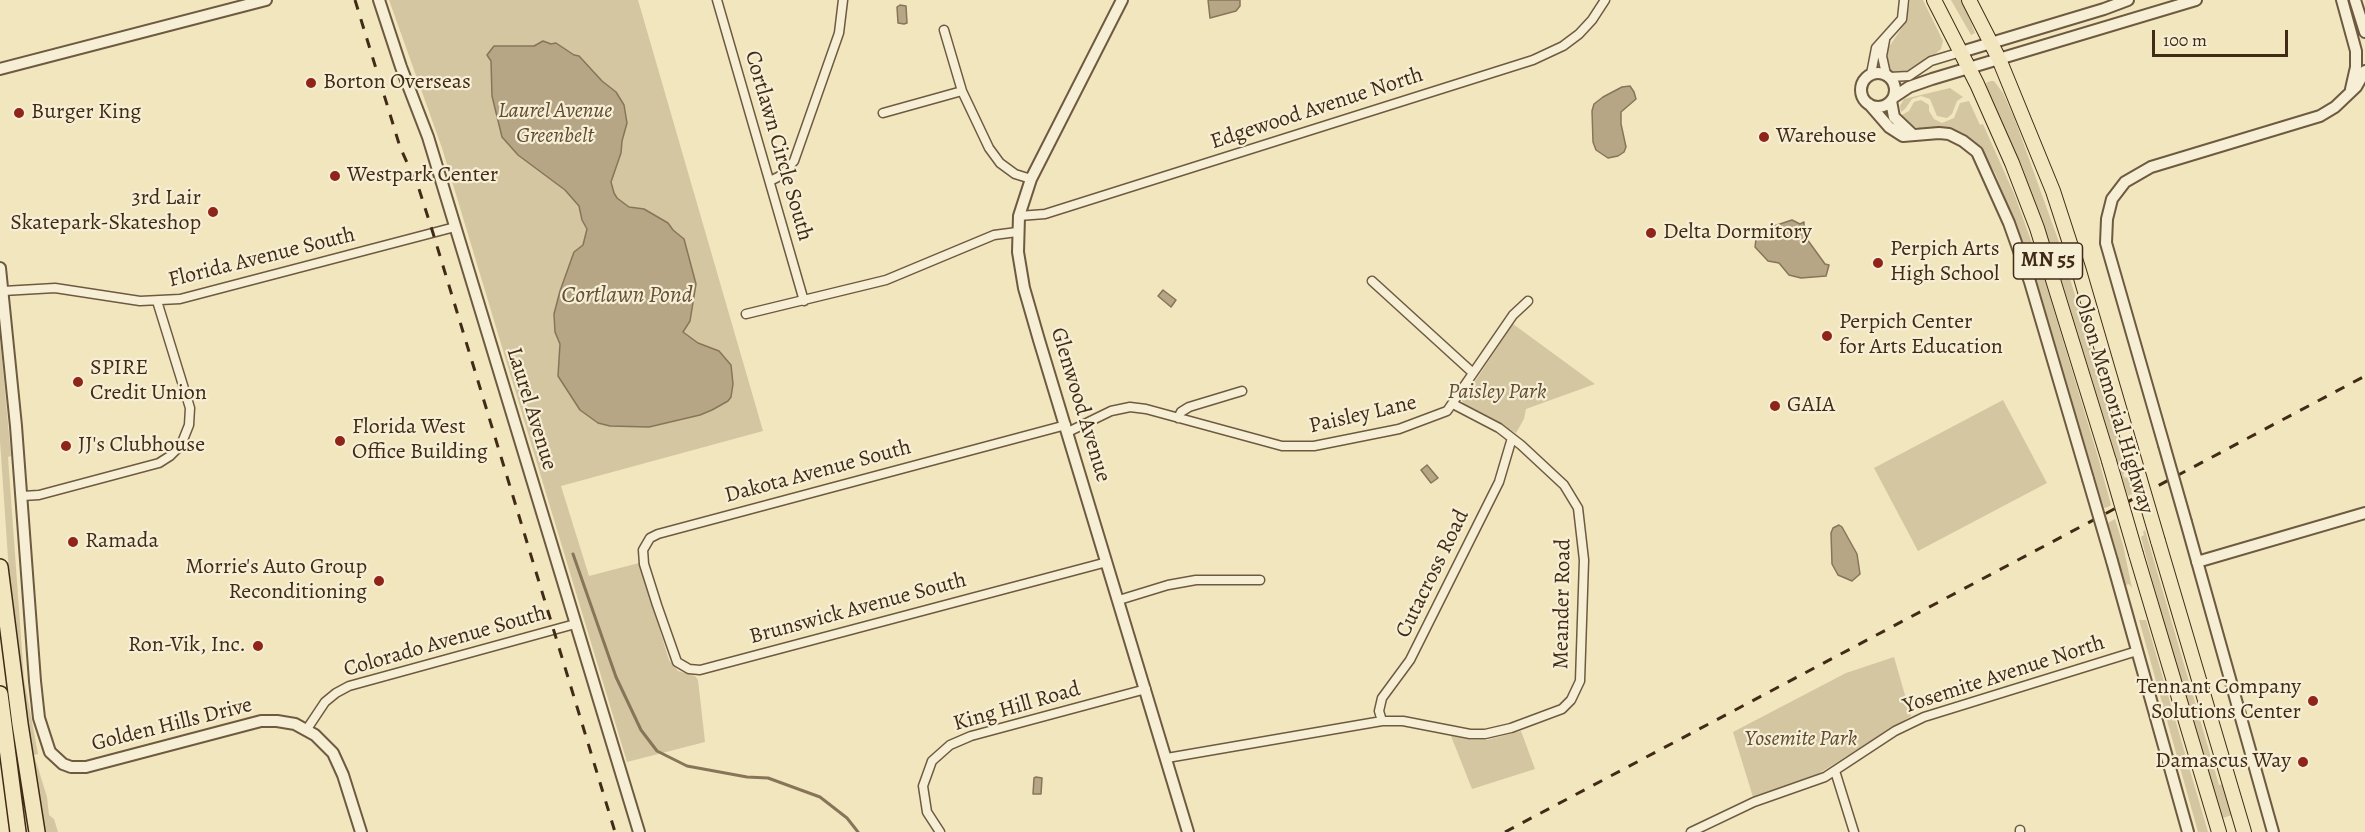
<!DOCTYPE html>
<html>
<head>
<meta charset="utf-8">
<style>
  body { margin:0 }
  #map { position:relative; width:2365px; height:832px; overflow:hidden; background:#f1e6be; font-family:Alegreya,serif }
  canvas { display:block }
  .scale { position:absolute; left:2152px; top:30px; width:136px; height:27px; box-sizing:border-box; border:3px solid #422b16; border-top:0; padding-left:8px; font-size:18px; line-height:21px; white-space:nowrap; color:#422b16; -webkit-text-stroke:4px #f6efd5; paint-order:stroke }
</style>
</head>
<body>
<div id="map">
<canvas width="2365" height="832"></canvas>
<div class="scale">100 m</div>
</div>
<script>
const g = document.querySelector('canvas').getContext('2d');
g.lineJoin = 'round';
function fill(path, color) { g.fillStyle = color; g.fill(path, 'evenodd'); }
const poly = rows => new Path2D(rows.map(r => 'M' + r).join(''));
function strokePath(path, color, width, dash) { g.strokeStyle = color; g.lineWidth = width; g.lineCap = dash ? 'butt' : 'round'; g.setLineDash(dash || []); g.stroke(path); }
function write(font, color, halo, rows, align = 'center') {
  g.font = font + ' Alegreya,serif'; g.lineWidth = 4.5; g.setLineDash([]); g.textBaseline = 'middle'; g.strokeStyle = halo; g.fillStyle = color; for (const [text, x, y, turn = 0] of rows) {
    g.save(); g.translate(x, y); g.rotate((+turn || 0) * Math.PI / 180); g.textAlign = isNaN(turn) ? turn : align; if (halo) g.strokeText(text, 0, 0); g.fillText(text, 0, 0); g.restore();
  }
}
const green = poly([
  [389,0,638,0,763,431,561,486,589,576,639,563,669,660,678,671,695,676,698,680,705,742,627,762,442,148],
  [1910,0,1923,0,1943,41,1941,49,1934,55,1909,72,1896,74,1889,70,1887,50,1907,20],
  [1951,0,1962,0,1975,33,1971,35],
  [1991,81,1994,81,2003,93,2015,120,2060,245,2128,473,2125,472,2123,475,2125,478,2129,476,2134,493,2128,496,2055,259,2022,168,1988,90,1986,83],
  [1950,88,1963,97,1957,101,1952,114,1947,118,1937,116,1930,99,1921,96,1912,99,1905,109,1901,112,1900,106,1904,99],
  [1921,100,1929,105,1929,111,1934,119,1942,123,1954,118,1960,103,1969,101,1980,125,1983,124,2015,196,2044,277,2098,457,2111,505,2108,507,2104,508,2027,255,1996,175,1980,146,1963,133,1949,128,1919,128,1906,125,1900,116,1909,111,1914,102],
  [1513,324,1595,384,1526,409,1524,419,1516,433,1465,406,1462,401],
  [0,337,11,456,8,457,24,679,38,754,34,755,47,797,49,815,54,819,58,832,41,832,14,646,0,441],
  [2003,400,2047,483,1918,551,1874,468],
  [2115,519,2123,545,2132,588,2129,584,2126,585,2108,523],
  [2145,530,2219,785,2224,784,2232,815,2223,818,2211,789,2167,636,2141,537,2144,535,2143,532],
  [2139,620,2146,620,2208,832,2198,832],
  [1894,657,1911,716,1818,774,1753,797,1733,732,1846,673],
  [1521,731,1535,769,1472,789,1451,736,1471,740,1487,740]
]);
const water = poly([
  [1208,0,1240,0,1240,6,1236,11,1210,18,1208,0],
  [900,5,906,6,907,23,904,24,898,23,897,7,900,5],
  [543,41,551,44,556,43,574,55,579,56,602,81,616,92,624,105,627,123,622,141,621,153,611,182,614,193,617,198,629,207,644,209,668,223,673,230,684,239,696,284,690,321,683,332,698,343,719,351,731,365,733,384,731,397,728,401,712,410,700,415,649,427,610,426,598,423,580,410,558,376,560,344,555,332,554,314,560,291,574,252,583,245,587,229,582,220,579,206,565,190,518,155,502,137,492,96,491,61,487,55,494,46,534,46,543,41],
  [1630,86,1634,92,1636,99,1621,112,1621,124,1626,147,1624,152,1618,156,1608,158,1596,150,1593,142,1592,111,1594,104,1603,97,1622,87,1630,86],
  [1792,220,1800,224,1804,222,1804,235,1825,264,1829,265,1826,276,1801,278,1789,275,1779,263,1768,261,1755,247,1756,239,1762,233,1771,227,1792,220],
  [1163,290,1176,300,1171,307,1158,296,1163,290],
  [1427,465,1438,478,1431,483,1421,470,1427,465],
  [1839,525,1842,527,1857,554,1860,574,1852,581,1838,575,1832,564,1831,533,1833,528,1839,525],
  [1036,777,1042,778,1041,794,1033,794,1034,778,1036,777]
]);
const stream = poly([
  [573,554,616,677,641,730,657,751,687,766,747,777,768,778,820,797,847,818,858,832]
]);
const minor = poly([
  [717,0,804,301],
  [944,30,962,91,989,148,1000,163,1015,174,1031,179],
  [1885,40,1882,56,1886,74],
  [1871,74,1876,48,1902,19,1904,0],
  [1890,77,1909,76,1931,61,1961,52],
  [883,113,962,91],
  [770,181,782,175,794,161,839,33,843,0],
  [1019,216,1045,214,1533,60,1563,46,1579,34,1592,20,1605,0],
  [1372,281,1473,373],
  [3,291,55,288,140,301,180,299,455,227],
  [746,314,886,280,994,235,1017,232],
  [1178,418,1181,412,1189,407,1242,391],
  [1066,425,658,534,650,538,643,550,644,564,657,605,677,662,689,669,700,670,1107,562],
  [1068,432,1111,411,1130,407,1146,409,1282,446,1314,446,1399,429,1447,411,1513,315,1528,301],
  [22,496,39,495,159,463,170,456,181,445,189,425,190,408,157,301],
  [1119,600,1168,585,1196,580,1260,580],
  [1382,721,1379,711,1382,698,1410,660,1499,482,1512,438],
  [307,729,325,702,336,693,349,686,575,624],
  [1167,758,1382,721,1403,721,1470,734,1485,734,1511,728,1562,709,1571,700,1580,681,1584,560,1578,508,1564,485,1521,445,1499,428,1453,404],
  [1835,771,1854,832],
  [940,832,927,812,923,786,932,761,950,745,971,736,1146,689],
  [1691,832,1754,802,1825,777,1895,731,1924,717,2137,651],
  [2020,832,2020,830]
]);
const tertiary = poly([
  [379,0,401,67,428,137,639,832],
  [1122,0,1031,179,1019,216,1018,252,1024,288,1039,340,1188,832],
  [2342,0,2356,51,2356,67,2351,89],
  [2355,0,2365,32],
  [1961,52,2104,9,2128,0],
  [0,69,266,0],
  '1861 90a17 17 0 1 1 34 0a17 17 0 1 1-34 0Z',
  [1894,97,1909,87,1932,79,2196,0],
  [1891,101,1894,117,1913,135],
  [1869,104,1889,127,1903,136,1939,133,1949,134,1963,141,1977,152,2009,223,2030,282,2088,479],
  [0,268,16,426,35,681,39,718,50,752,63,764,71,767,86,767,261,721,277,721,295,724,315,735,333,753,343,775,361,832],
  [2164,445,2106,243,2107,219,2112,199,2125,182,2151,167,2320,116,2335,107,2356,87,2365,71],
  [2186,522,2273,832],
  [2112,561,2188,832],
  [2197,562,2365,513]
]);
const trunk = poly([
  [1934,0,1977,84,2012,163,2037,228,2109,461],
  [1969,0,1999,59,2053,191,2079,271,2131,449],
  [2158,541,2244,832],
  [2136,554,2219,832]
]);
const motorway = poly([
  [0,567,20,724,37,832],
  [0,694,18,832]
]);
const rail = poly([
  [355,0,400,147,419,189,433,233,615,832],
  [1505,832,2365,376]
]);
const tertiaryBridge = poly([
  [2164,445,2186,522],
  [2088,479,2112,561]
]);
const trunkBridge = poly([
  [2131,449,2158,541],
  [2109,461,2136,554]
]);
const markers = [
  [311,83,6,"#8f2418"],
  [19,113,6,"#8f2418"],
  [1764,137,6,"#8f2418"],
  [335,176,6,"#8f2418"],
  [213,212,6,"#8f2418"],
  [1651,233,6,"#8f2418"],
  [1878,263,6,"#8f2418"],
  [1827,336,6,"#8f2418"],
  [78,382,6,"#8f2418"],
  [1775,406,6,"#8f2418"],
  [340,441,6,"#8f2418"],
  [66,446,6,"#8f2418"],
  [73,542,6,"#8f2418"],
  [379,581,6,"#8f2418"],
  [258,646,6,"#8f2418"],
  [2313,701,6,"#8f2418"],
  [2303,762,6,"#8f2418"]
];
const shields = [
  [2048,261,69]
];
const shieldNames = [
  ["MN 55",2048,261]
];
const poiNames = [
  ["Borton Overseas",323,83],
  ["Burger King",31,113],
  ["Warehouse",1776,137],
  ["Westpark Center",347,176],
  ["3rd Lair",201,199,"right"],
  ["Skatepark-Skateshop",201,224,"right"],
  ["Delta Dormitory",1663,233],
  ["Perpich Arts",1890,250],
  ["High School",1890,275],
  ["Perpich Center",1839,323],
  ["for Arts Education",1839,348],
  ["SPIRE",90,369],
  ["Credit Union",90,394],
  ["GAIA",1787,406],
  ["Florida West",352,428],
  ["Office Building",352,453],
  ["JJ's Clubhouse",78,446],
  ["Ramada",85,542],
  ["Morrie's Auto Group",367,568,"right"],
  ["Reconditioning",367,593,"right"],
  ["Ron-Vik, Inc.",246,646,"right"],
  ["Tennant Company",2301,688,"right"],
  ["Solutions Center",2301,713,"right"],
  ["Damascus Way",2291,762,"right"]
];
const streetNames = [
  ["Edgewood Avenue North",1317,109,-18],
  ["Cortlawn Circle South",778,146,74],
  ["Florida Avenue South",262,258,-14],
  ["Olson Memorial Highway",2113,404,73],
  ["Glenwood Avenue",1080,405,73],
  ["Laurel Avenue",531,409,73],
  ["Paisley Lane",1363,415,-13],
  ["Dakota Avenue South",818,472,-15],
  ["Cutacross Road",1433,574,-64],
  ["Meander Road",1563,604,-89],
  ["Brunswick Avenue South",858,609,-15],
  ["Colorado Avenue South",445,642,-16],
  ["Yosemite Avenue North",2004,675,-18],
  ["King Hill Road",1017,707,-16],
  ["Golden Hills Drive",172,725,-14]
];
const parkNames = [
  ["Laurel Avenue",555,112],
  ["Greenbelt",555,137],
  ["Paisley Park",1497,393],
  ["Yosemite Park",1801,740]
];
const waterNames = [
  ["Cortlawn Pond",627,296]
];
fill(green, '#d3c6a1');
fill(water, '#b6a685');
strokePath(water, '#887559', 1.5);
strokePath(stream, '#887559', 3);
strokePath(minor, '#6e5a40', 11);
strokePath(tertiary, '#6e5a40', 14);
strokePath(trunk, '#422b16', 16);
strokePath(motorway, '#422b16', 18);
strokePath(minor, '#f6efd5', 8);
strokePath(tertiary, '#f6efd5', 10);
strokePath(trunk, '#f1e6be', 14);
strokePath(motorway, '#f1e6be', 15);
strokePath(rail, '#422b16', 3, [10, 10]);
strokePath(tertiaryBridge, '#6e5a40', 14, []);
strokePath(trunkBridge, '#422b16', 16, []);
strokePath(tertiaryBridge, '#f6efd5', 10);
strokePath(trunkBridge, '#f1e6be', 14);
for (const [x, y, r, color] of markers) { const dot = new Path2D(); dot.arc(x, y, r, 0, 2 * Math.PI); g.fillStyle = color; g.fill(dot); strokePath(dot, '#f6efd5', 2); }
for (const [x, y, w] of shields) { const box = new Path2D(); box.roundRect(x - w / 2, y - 18, w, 36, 4.5); g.fillStyle = '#f6efd5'; g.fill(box); strokePath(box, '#422b16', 1.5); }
write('bold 21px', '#422b16', null, shieldNames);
write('22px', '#422b16', '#f6efd5', poiNames, 'left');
write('22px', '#422b16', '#f6efd5', streetNames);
write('italic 22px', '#5f4a32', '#f6efd5', parkNames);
write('italic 24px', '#655037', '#f6efd5', waterNames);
</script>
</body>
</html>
